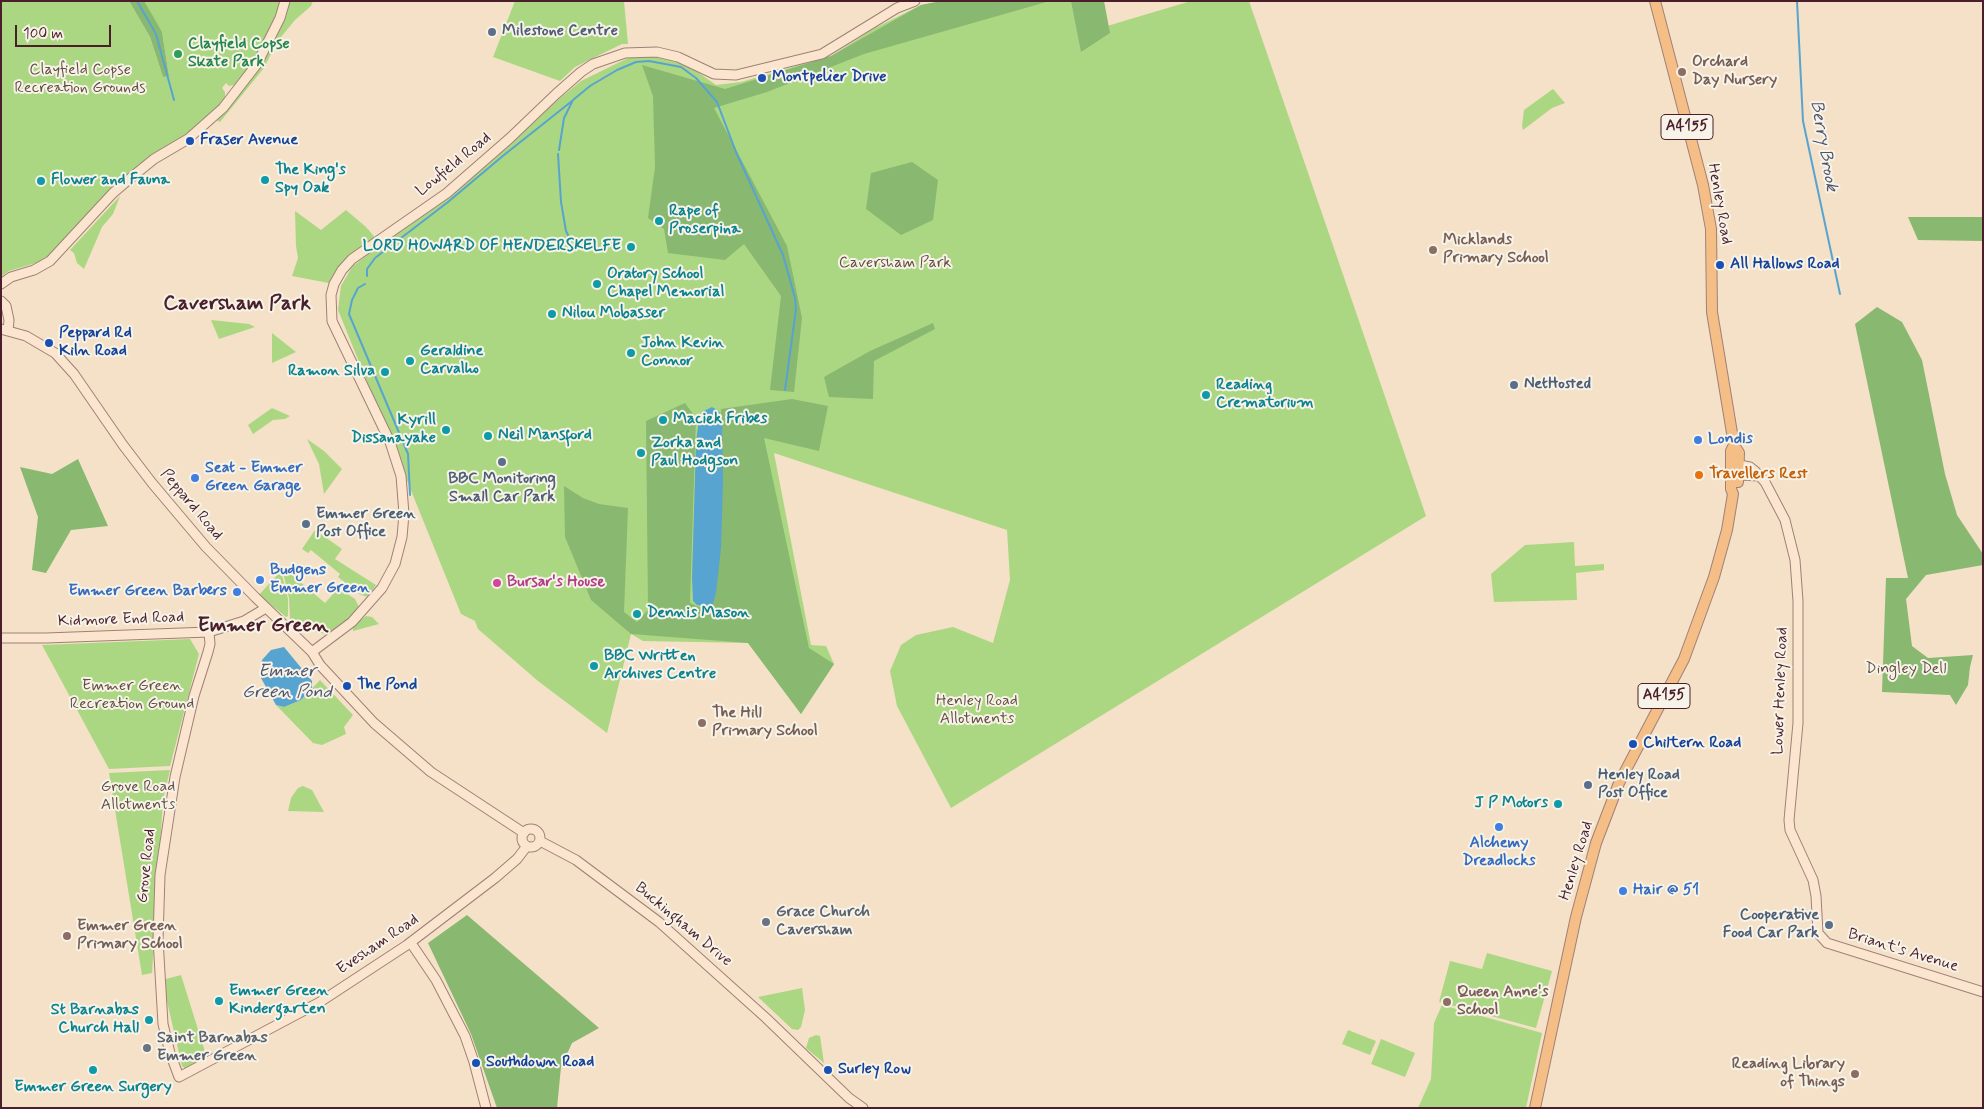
<!DOCTYPE html>
<html>
<head>
<meta charset="utf-8">
<style>
  body { margin:0 }
  #map { position:relative; width:1984px; height:1109px; overflow:hidden; background:#f4e1c7; font-family:Mynerve,sans-serif }
  canvas { display:block }
  .frame { position:absolute; inset:0; border:2px solid #4a1f2b; pointer-events:none }
  .scale { position:absolute; left:15px; top:25px; width:96px; height:22px; box-sizing:border-box; border:2px solid #4a1f2b; border-top:0; padding-left:6px; font-size:15px; line-height:18px; white-space:nowrap; color:#4a1f2b; -webkit-text-stroke:4px #f7f3e8; paint-order:stroke }
</style>
</head>
<body>
<div id="map">
<canvas width="1984" height="1109"></canvas>
<div class="frame"></div>
<div class="scale">100 m</div>
</div>
<script>
const g = document.querySelector('canvas').getContext('2d');
g.lineJoin = 'round';
function fill(path, color) { g.fillStyle = color; g.fill(path, 'evenodd'); }
const poly = rows => new Path2D(rows.map(r => 'M' + r).join(''));
function strokePath(path, color, width, dash) { g.strokeStyle = color; g.lineWidth = width; g.lineCap = dash ? 'butt' : 'round'; g.setLineDash(dash || []); g.stroke(path); }
function write(font, color, halo, rows, align = 'center') {
  g.font = font + ' Mynerve,sans-serif'; g.lineWidth = 4; g.setLineDash([]); g.textBaseline = 'middle'; g.strokeStyle = halo; g.fillStyle = color; for (const [text, x, y, turn = 0] of rows) {
    g.save(); g.translate(x, y); g.rotate((+turn || 0) * Math.PI / 180); g.textAlign = isNaN(turn) ? turn : align; if (halo) g.strokeText(text, 0, 0); g.fillText(text, 0, 0); g.restore();
  }
}
const green = poly([
  [1,1,129,1,150,37,163,77,169,76,162,32,143,1,281,1,277,16,255,61,238,84,229,86,226,83,222,88,225,92,225,99,220,105,185,135,147,159,122,179,48,256,39,262,9,271,1,277],
  [289,1,313,1,311,6,295,20,277,42,264,68,220,122,216,120,236,98,269,50,281,24],
  [515,1,624,1,628,44,622,44,575,67,560,81,493,57],
  [944,1,1084,1,1087,32,1191,1,1249,1,1426,516,951,808,897,706,890,671,901,645,916,635,953,627,993,643,1010,580,1007,530,774,453,811,645,826,646,834,664,801,714,748,643,643,641,631,634,607,733,538,681,478,629,475,621,461,614,338,310,341,286,352,267,581,81,628,58,660,56,692,68,716,85,741,82,831,56,875,28,921,5],
  [1553,89,1565,103,1552,108,1523,130,1522,126,1524,110],
  [120,196,113,214,102,227,84,269,77,263,74,253,70,250],
  [346,210,366,227,378,241,352,259,334,284,292,276,298,258,296,246,295,211,321,230],
  [211,320,249,324,255,327,219,339],
  [272,333,296,352,272,363],
  [272,408,290,416,285,419,273,420,253,434,248,425],
  [307,439,324,451,342,469,324,494,319,464],
  [315,530,342,549,335,559,376,585,368,597,361,595,338,577,340,574,311,550,308,553,302,549],
  [1574,542,1575,566,1604,564,1604,570,1576,573,1577,600,1494,602,1491,574,1525,545],
  [285,569,325,603,335,592,343,591,355,599,359,607,348,619,327,634,315,632,299,626,290,619,289,598,283,572],
  [278,574,282,575,288,599,288,616,286,617,259,595],
  [366,616,372,617,379,624,353,631,353,626],
  [190,639,199,654,170,766,109,769,42,645],
  [320,680,353,715,344,727,346,734,322,745,313,743,276,705,284,707,301,700],
  [170,770,163,799,152,973,142,975,109,773],
  [303,786,312,790,324,812,288,811,291,798,298,788],
  [1487,953,1552,971,1536,1028,1439,1002,1450,961,1482,969],
  [181,975,207,1058,186,1069,182,1066,162,980],
  [802,988,805,1010,801,1027,798,1030,792,1029,758,997],
  [1442,1005,1542,1033,1526,1108,1418,1108,1431,1079,1434,1023],
  [1348,1030,1376,1041,1370,1055,1342,1044],
  [816,1035,820,1036,824,1063,806,1048,809,1038],
  [1381,1039,1415,1053,1405,1077,1371,1064]
]);
const forest = poly([
  [129,1,144,1,157,23,162,32,169,76,163,77,150,37],
  [941,1,1050,1,864,54,767,92,714,108,787,246,802,318,794,392,770,390,781,296,744,244,725,260,668,253,664,229,648,218,655,167,653,96,642,65,725,89,831,56,921,5],
  [1071,1,1104,1,1110,33,1081,52],
  [912,162,938,180,933,220,901,235,866,209,871,173],
  [1908,217,1983,217,1983,241,1918,240],
  [1877,307,1902,322,1922,360,1945,474,1957,515,1983,554,1983,565,1926,575,1906,599,1912,646,1928,658,1973,655,1970,667,1968,685,1956,705,1950,695,1882,692,1886,578,1908,578,1855,324],
  [933,323,935,329,874,361,873,399,829,397,824,377,870,351],
  [792,399,828,406,819,451,764,438,809,648,834,664,801,714,748,643,631,634,591,600,565,537,564,486,583,498,599,504,628,508,624,612,637,622,648,610,646,421,685,403,696,418,690,603,706,610,713,603,721,409],
  [78,459,108,526,71,530,46,573,32,570,38,517,20,467,52,474],
  [467,915,599,1028,572,1043,561,1067,557,1108,497,1108,471,1034,428,943]
]);
const water = poly([
  [712,407,719,411,722,420,723,482,721,548,716,593,713,604,707,607,697,605,693,601,692,578,696,442,699,419,704,411],
  [284,647,312,681,312,688,301,700,284,707,276,705,261,678,262,660,271,650]
]);
const stream = poly([
  [137,1,156,34,174,100],
  [1797,1,1803,121,1840,294],
  [559,150,564,118,573,100,590,86,617,70,636,62,649,61,681,67,696,78,717,102,736,152,783,255,795,298,796,309,785,390],
  [558,154,561,202,566,231,570,239],
  [367,276,367,269,375,258,448,202,504,155,572,101],
  [365,284,358,288,352,300,349,314,408,454,410,495]
]);
const secondary = poly([
  [1,284,11,277,34,270,50,261,113,193,127,181,154,159,188,139,223,108,257,64,280,18,285,1],
  [1,301,6,306,9,320,8,331],
  [1,329,26,336,55,353,74,374,123,445,152,483,206,547,255,597,312,652,320,665,374,723,431,772,524,833],
  [1760,476,1738,475,1732,470,1739,465,1750,467,1755,471,1765,482,1785,520,1795,560,1798,601,1798,723,1789,820,1790,830,1813,880,1816,896,1818,933,1827,943,1983,992],
  [209,632,210,644,208,652,194,696,175,777,160,875,158,939,163,1024,170,1053,179,1077,320,1002,407,945,495,878,517,859,527,846],
  [1,638,46,638,209,632,244,621,266,608],
  [312,652,352,622,382,588,395,564,402,537,404,514,401,476,390,442,332,321,331,295,334,284,342,270,352,259,447,193,510,138,556,94,581,72,593,64,625,53,657,52,678,57,714,74,736,75,822,54,897,8,915,1],
  '522 838a9 9 0 1 1 18 0a9 9 0 1 1-18 0Z',
  [540,841,576,860,659,922,766,1018,849,1098,863,1108],
  [411,943,436,980,465,1036,474,1062,486,1108]
]);
const primary = poly([
  [1734,445,1739,453,1738,482],
  [1535,1108,1576,917,1596,843,1619,783,1684,659,1714,577,1727,530,1733,494,1731,489,1731,451,1734,445,1712,312,1711,229,1703,185,1655,1]
]);
const markers = [
  [492,32,5,"#5c6f8a"],
  [178,54,5,"#2e9e5b"],
  [1682,72,5,"#8d6e63"],
  [762,78,5,"#1a4fb4"],
  [190,141,5,"#1a4fb4"],
  [265,180,5,"#0f9aa8"],
  [41,181,5,"#0f9aa8"],
  [659,221,5,"#0f9aa8"],
  [631,247,5,"#0f9aa8"],
  [1433,250,5,"#8d6e63"],
  [1720,265,5,"#1a4fb4"],
  [597,284,5,"#0f9aa8"],
  [552,314,5,"#0f9aa8"],
  [49,343,5,"#1a4fb4"],
  [631,353,5,"#0f9aa8"],
  [410,361,5,"#0f9aa8"],
  [385,372,5,"#0f9aa8"],
  [1514,385,5,"#5c6f8a"],
  [1206,395,5,"#0f9aa8"],
  [663,420,5,"#0f9aa8"],
  [446,430,5,"#0f9aa8"],
  [488,436,5,"#0f9aa8"],
  [1698,440,5,"#3f7fe0"],
  [641,453,5,"#0f9aa8"],
  [502,462,5,"#5c6f8a"],
  [1699,475,5,"#e8710a"],
  [195,478,5,"#3f7fe0"],
  [306,524,5,"#5c6f8a"],
  [260,580,5,"#3f7fe0"],
  [497,583,5,"#d1479c"],
  [237,592,5,"#3f7fe0"],
  [637,614,5,"#0f9aa8"],
  [594,666,5,"#0f9aa8"],
  [347,686,5,"#1a4fb4"],
  [702,723,5,"#8d6e63"],
  [1633,744,5,"#1a4fb4"],
  [1588,785,5,"#5c6f8a"],
  [1558,804,5,"#0f9aa8"],
  [1499,827,5,"#3f7fe0"],
  [1623,891,5,"#3f7fe0"],
  [766,922,5,"#6b7280"],
  [1829,925,5,"#5c6f8a"],
  [67,936,5,"#8d6e63"],
  [219,1001,5,"#0f9aa8"],
  [1447,1002,5,"#8d6e63"],
  [149,1020,5,"#0f9aa8"],
  [147,1048,5,"#6b7280"],
  [476,1063,5,"#1a4fb4"],
  [93,1070,5,"#0f9aa8"],
  [828,1070,5,"#1a4fb4"],
  [1855,1074,5,"#8d6e63"]
];
const shields = [
  [1687,127,52],
  [1664,696,52]
];
const shieldNames = [
  ["A4155",1687,127],
  ["A4155",1664,696]
];
const serviceNames = [
  ["Milestone Centre",502,32],
  ["NetHosted",1524,385],
  ["BBC Monitoring",502,480,"center"],
  ["Small Car Park",502,498,"center"],
  ["Emmer Green",316,515],
  ["Post Office",316,533],
  ["Henley Road",1598,776],
  ["Post Office",1598,794],
  ["Cooperative",1819,916,"right"],
  ["Food Car Park",1819,934,"right"]
];
const leisureNames = [
  ["Clayfield Copse",188,45],
  ["Skate Park",188,63]
];
const educationNames = [
  ["Orchard",1692,63],
  ["Day Nursery",1692,81],
  ["Micklands",1443,241],
  ["Primary School",1443,259],
  ["The Hill",712,714],
  ["Primary School",712,732],
  ["Emmer Green",77,927],
  ["Primary School",77,945],
  ["Queen Anne's",1457,993],
  ["School",1457,1011],
  ["Reading Library",1845,1065,"right"],
  ["of Things",1845,1083,"right"]
];
const parkNames = [
  ["Clayfield Copse",80,71],
  ["Recreation Grounds",80,89],
  ["Caversham Park",895,264],
  ["Dingley Dell",1906,670],
  ["Emmer Green",132,687],
  ["Recreation Ground",132,705],
  ["Henley Road",977,702],
  ["Allotments",977,720],
  ["Grove Road",138,788],
  ["Allotments",138,806]
];
const transitNames = [
  ["Montpelier Drive",772,78],
  ["Fraser Avenue",200,141],
  ["All Hallows Road",1730,265],
  ["Peppard Rd",59,334],
  ["Kiln Road",59,352],
  ["The Pond",357,686],
  ["Chiltern Road",1643,744],
  ["Southdown Road",486,1063],
  ["Surley Row",838,1070]
];
const streetNames = [
  ["Lowfield Road",454,165,-39],
  ["Henley Road",1719,204,80],
  ["Peppard Road",191,505,50],
  ["Kidmore End Road",121,620,-2],
  ["Lower Henley Road",1781,691,-88],
  ["Henley Road",1577,861,-73],
  ["Grove Road",147,866,-84],
  ["Buckingham Drive",683,925,40],
  ["Evesham Road",378,945,-34],
  ["Briant's Avenue",1903,951,17]
];
const cultureNames = [
  ["The King's",275,171],
  ["Spy Oak",275,189],
  ["Flower and Fauna",51,181],
  ["Rape of",669,212],
  ["Proserpina",669,230],
  ["LORD HOWARD OF HENDERSKELFE",621,247,"right"],
  ["Oratory School",607,275],
  ["Chapel Memorial",607,293],
  ["Nilou Mobasser",562,314],
  ["John Kevin",641,344],
  ["Connor",641,362],
  ["Geraldine",420,352],
  ["Carvalho",420,370],
  ["Ramon Silva",375,372,"right"],
  ["Reading",1216,386],
  ["Crematorium",1216,404],
  ["Maciek Fribes",673,420],
  ["Kyrill",436,421,"right"],
  ["Dissanayake",436,439,"right"],
  ["Neil Mansford",498,436],
  ["Zorka and",651,444],
  ["Paul Hodgson",651,462],
  ["Dennis Mason",647,614],
  ["BBC Written",604,657],
  ["Archives Centre",604,675],
  ["J P Motors",1548,804,"right"],
  ["Emmer Green",229,992],
  ["Kindergarten",229,1010],
  ["St Barnabas",139,1011,"right"],
  ["Church Hall",139,1029,"right"],
  ["Emmer Green Surgery",93,1088,"center"]
];
const shopNames = [
  ["Londis",1708,440],
  ["Seat - Emmer",205,469],
  ["Green Garage",205,487],
  ["Budgens",270,571],
  ["Emmer Green",270,589],
  ["Emmer Green Barbers",227,592,"right"],
  ["Alchemy",1499,844,"center"],
  ["Dreadlocks",1499,862,"center"],
  ["Hair @ 51",1633,891]
];
const foodNames = [
  ["Travellers Rest",1709,475]
];
const hotelNames = [
  ["Bursar's House",507,583]
];
const worshipNames = [
  ["Grace Church",776,913],
  ["Caversham",776,931],
  ["Saint Barnabas",157,1039],
  ["Emmer Green",157,1057]
];
const waterNames = [
  ["Berry Brook",1823,146,80],
  ["Emmer",287,672],
  ["Green Pond",287,693]
];
const districtNames = [
  ["Caversham Park",237,305],
  ["Emmer Green",263,627]
];
fill(green, '#acd782');
fill(forest, '#89b870');
fill(water, '#57a4d0');
strokePath(stream, '#57a4d0', 2);
strokePath(secondary, '#9f8079', 11);
strokePath(primary, '#9f8079', 12);
strokePath(secondary, '#fbe5cf', 9);
strokePath(primary, '#f5be86', 10);
for (const [x, y, r, color] of markers) { const dot = new Path2D(); dot.arc(x, y, r, 0, 2 * Math.PI); g.fillStyle = color; g.fill(dot); strokePath(dot, '#f7f3e8', 2); }
for (const [x, y, w] of shields) { const box = new Path2D(); box.roundRect(x - w / 2, y - 12.5, w, 25, 4); g.fillStyle = '#f7f3e8'; g.fill(box); strokePath(box, '#4a1f2b', 1); }
write('bold 15px', '#4a1f2b', null, shieldNames);
write('bold 16px', '#4e5e75', '#f7f3e8', serviceNames, 'left');
write('bold 16px', '#27864d', '#f7f3e8', leisureNames, 'left');
write('bold 16px', '#785e54', '#f7f3e8', educationNames, 'left');
write('16px', '#624d41', '#f7f3e8', parkNames);
write('bold 16px', '#164399', '#f7f3e8', transitNames, 'left');
write('16px', '#4a1f2b', '#f7f3e8', streetNames);
write('bold 16px', '#0d838f', '#f7f3e8', cultureNames, 'left');
write('bold 16px', '#366cbe', '#f7f3e8', shopNames, 'left');
write('bold 16px', '#c56008', '#f7f3e8', foodNames, 'left');
write('bold 16px', '#b23c85', '#f7f3e8', hotelNames, 'left');
write('bold 16px', '#5b616d', '#f7f3e8', worshipNames, 'left');
write('italic 18px', '#4f546d', '#f7f3e8', waterNames);
write('bold 21px', '#4a1f2b', '#f7f3e8', districtNames);
</script>
</body>
</html>
